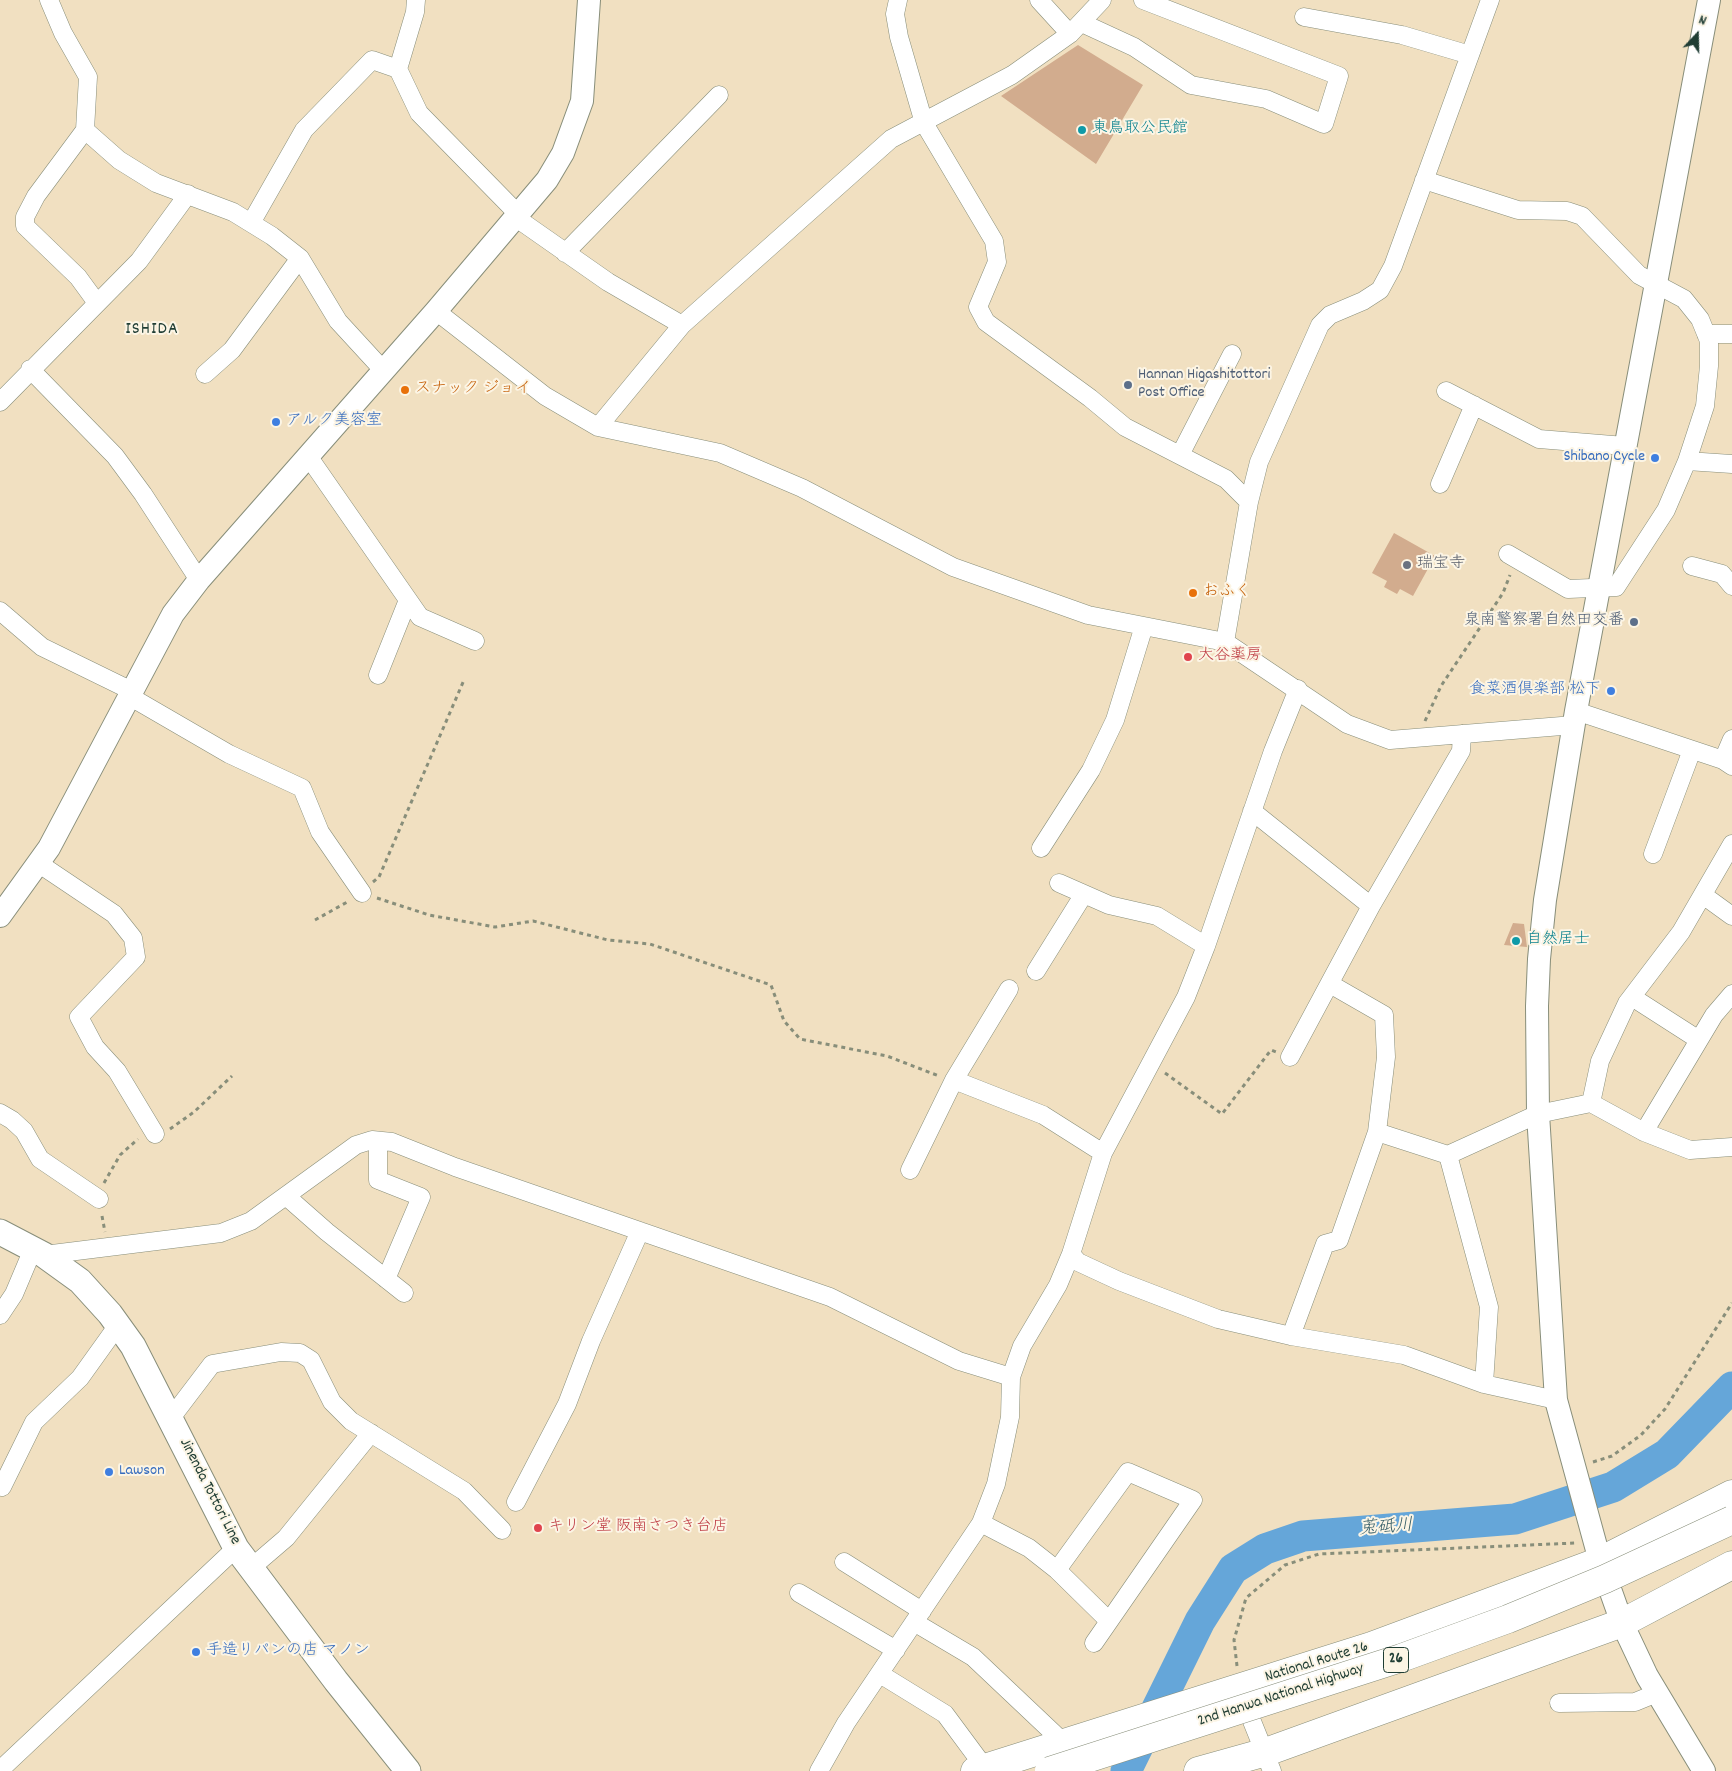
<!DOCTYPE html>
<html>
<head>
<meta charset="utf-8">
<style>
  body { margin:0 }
  #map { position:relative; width:1732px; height:1771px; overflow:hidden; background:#f1e0c1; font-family:Dekko,sans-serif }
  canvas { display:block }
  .north { position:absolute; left:1672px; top:10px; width:50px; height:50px; -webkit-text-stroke:4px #fcf5e5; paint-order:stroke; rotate:21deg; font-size:14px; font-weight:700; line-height:20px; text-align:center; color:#1f3d34 }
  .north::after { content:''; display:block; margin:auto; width:18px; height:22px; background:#1f3d34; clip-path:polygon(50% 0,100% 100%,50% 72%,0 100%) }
</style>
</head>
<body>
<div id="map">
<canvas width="1732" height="1771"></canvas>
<div class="north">N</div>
</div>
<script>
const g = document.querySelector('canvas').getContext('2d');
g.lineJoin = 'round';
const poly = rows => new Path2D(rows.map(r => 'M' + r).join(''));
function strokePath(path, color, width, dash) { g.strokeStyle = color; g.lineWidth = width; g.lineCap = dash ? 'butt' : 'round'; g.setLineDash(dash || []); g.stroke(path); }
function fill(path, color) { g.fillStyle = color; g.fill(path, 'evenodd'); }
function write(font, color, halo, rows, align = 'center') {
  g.font = font + ' Dekko,"Klee One",sans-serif'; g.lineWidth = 4; g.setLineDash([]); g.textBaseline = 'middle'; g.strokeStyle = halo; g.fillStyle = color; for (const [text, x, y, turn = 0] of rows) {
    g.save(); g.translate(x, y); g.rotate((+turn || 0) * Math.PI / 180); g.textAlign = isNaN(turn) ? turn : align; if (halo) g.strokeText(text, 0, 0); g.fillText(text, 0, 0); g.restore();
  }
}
const river = poly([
  [1126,1771,1200,1621,1233,1569,1265,1549,1303,1536,1515,1519,1613,1487,1667,1454,1732,1387]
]);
const building = poly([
  [1078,45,1143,85,1096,164,1001,96],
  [1394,533,1435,556,1413,596,1400,589,1397,594,1384,587,1387,581,1372,573],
  [1513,923,1524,924,1527,947,1504,945]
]);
const path = poly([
  [1425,721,1441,686,1503,593,1510,575],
  [373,882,379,877,464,680],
  [377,898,429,915,495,927,533,921,608,940,650,944,771,985,784,1021,800,1039,887,1056,939,1076],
  [315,920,349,901],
  [1165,1073,1222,1114,1271,1050,1276,1052],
  [170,1129,194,1112,232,1076],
  [104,1183,120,1155,138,1139],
  [102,1216,105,1232],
  [1593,1462,1612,1456,1641,1435,1665,1409,1732,1303],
  [1237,1666,1234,1640,1246,1598,1285,1565,1319,1554,1576,1543]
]);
const minor = poly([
  [49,0,63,33,88,77,85,130,119,160,156,183,233,212,272,236,300,258,338,321,383,370],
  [898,0,895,14,899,37,924,123,994,241,997,262,978,307,986,322,1090,398,1125,427,1226,479,1249,502],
  [1039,0,1070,34],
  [1304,17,1402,35,1470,55],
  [1082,23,1134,47,1191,85,1266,99,1324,124,1339,76,1143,0],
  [398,69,415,12,416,0],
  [85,130,36,196,25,217,25,226,78,277,97,303],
  [1424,180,1518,210,1567,211,1582,216,1639,275,1684,299,1700,319,1709,341,1709,366,1705,406,1687,461,1666,510,1616,587,1568,589,1508,554],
  [515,217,608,282,682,325],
  [251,223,304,130,372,60,398,69,419,113,518,214],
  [565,253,719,95],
  [436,311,545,396,598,427,720,453,802,488,953,567,1088,615,1225,642,1347,724,1390,740,1574,725],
  [1706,334,1732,334],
  [30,369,115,456,143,494,199,580],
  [205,374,232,350,300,258],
  [1446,391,1539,439,1625,446],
  [0,402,139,261,188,194],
  [598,427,682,325,891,139,1012,75,1070,34,1102,0],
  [1180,455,1232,354],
  [308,456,420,617,475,641],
  [1687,461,1732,464],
  [1440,484,1474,405],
  [1692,566,1722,574,1732,586],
  [0,611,42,647,132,691],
  [1225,642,1249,502,1259,462,1320,325,1330,315,1363,301,1380,290,1393,266,1490,0],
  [378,675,408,600],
  [129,696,229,754,302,788,320,832,362,893],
  [1576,711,1723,760,1732,766],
  [1723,760,1732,739],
  [1252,811,1371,906],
  [1041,848,1091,770,1115,720,1144,626],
  [1653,854,1692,750],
  [38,863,114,914,133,938,136,957,79,1017,95,1047,117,1071,155,1134],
  [1059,883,1109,905,1157,916,1206,946],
  [1703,895,1732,916],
  [1036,971,1084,894],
  [1632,997,1699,1040],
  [1290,1057,1371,906,1461,751,1462,734],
  [954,1080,1043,1115,1103,1153],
  [1591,1103,1600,1061,1627,1003,1681,932,1732,844],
  [0,1113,12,1120,24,1131,40,1159,99,1199],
  [1377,1132,1448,1155,1538,1114,1591,1103,1644,1132,1690,1150,1732,1147],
  [1644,1132,1714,1015,1732,994],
  [378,1141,378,1180,421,1197,386,1279],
  [1448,1155,1489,1307,1484,1384],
  [910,1170,954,1080,1009,989],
  [286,1196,327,1232,404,1293],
  [1071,1254,1078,1262,1119,1281,1218,1319,1291,1336,1404,1355,1484,1384,1556,1400],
  [44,1255,221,1233,251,1221,356,1145,372,1140,392,1142,455,1167,830,1297,959,1361,1011,1377],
  [0,1315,14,1294,33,1249],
  [1291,1336,1325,1244,1339,1240,1377,1132,1386,1057,1384,1015,1330,984],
  [171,1418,212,1364,281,1352,300,1353,311,1360,332,1402,351,1421,464,1491,502,1530],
  [2,1487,34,1422,80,1378,118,1325],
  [516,1502,567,1404,591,1341,640,1231],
  [981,1523,1029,1548,1057,1570,1109,1621],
  [844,1562,922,1611],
  [251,1568,286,1538,371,1433],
  [1057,1570,1128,1472,1193,1500,1094,1643],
  [799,1593,896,1650],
  [914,1622,973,1657,1064,1743],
  [880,1674,945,1714,985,1768],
  [1243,1699,1272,1771],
  [1559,1703,1635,1702,1657,1693],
  [0,1770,236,1548],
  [819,1771,846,1723,981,1523,996,1484,1010,1417,1011,1377,1022,1346,1058,1285,1071,1254,1103,1153,1186,997,1206,946,1273,751,1298,689]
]);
const tertiary = poly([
  [0,916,49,848,173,614,199,580,436,311,547,180,563,153,582,101,589,0],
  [1704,1771,1647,1676,1622,1623,1600,1561,1556,1400,1538,1114,1537,1006,1539,959,1545,900,1576,711,1709,0]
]);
const secondary = poly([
  [0,1232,44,1255,80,1281,110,1314,133,1346,236,1548,336,1681,408,1771]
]);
const trunk = poly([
  [975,1771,1371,1646,1600,1561,1732,1494],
  [1198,1771,1266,1752,1622,1623,1732,1565]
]);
const motorwayBridge = poly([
  [1049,1771,1401,1658,1508,1619,1605,1579,1732,1520]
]);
const markers = [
  [1082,130,5,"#0f9aa8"],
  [1128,385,5,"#5c6f8a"],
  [405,390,5,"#e8710a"],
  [276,422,5,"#3f7fe0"],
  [1655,458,5,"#3f7fe0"],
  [1407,565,5,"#6b7280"],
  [1193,593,5,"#e8710a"],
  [1634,622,5,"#5c6f8a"],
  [1188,657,5,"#e0444e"],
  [1611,691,5,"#3f7fe0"],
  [1516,941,5,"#0f9aa8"],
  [109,1472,5,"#3f7fe0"],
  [538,1528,5,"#e0444e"],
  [196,1652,5,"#3f7fe0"]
];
const shields = [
  [1396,1660,25]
];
const shieldNames = [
  ["26",1396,1660]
];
const cultureNames = [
  ["東鳥取公民館",1092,130],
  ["自然居士",1526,941]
];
const serviceNames = [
  ["Hannan Higashitottori",1138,376],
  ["Post Office",1138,394],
  ["泉南警察署自然田交番",1624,622,"right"]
];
const foodNames = [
  ["スナック ジョイ",415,390],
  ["おふく",1203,593]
];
const shopNames = [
  ["アルク美容室",286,422],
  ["Shibano Cycle",1645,458,"right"],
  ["食菜酒倶楽部 松下",1601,691,"right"],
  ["Lawson",119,1472],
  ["手造りパンの店 マノン",206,1652]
];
const worshipNames = [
  ["瑞宝寺",1417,565]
];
const healthNames = [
  ["大谷薬房",1198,657],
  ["キリン堂 阪南さつき台店",548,1528]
];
const streetNames = [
  ["Jinenda Tottori Line",209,1492,63],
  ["National Route 26",1317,1663,-17],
  ["2nd Hanwa National Highway",1281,1696,-18]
];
const neighbourhoodNames = [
  ["ISHIDA",152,331]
];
const waterNames = [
  ["莵砥川",1386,1529,-4]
];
strokePath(river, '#65a6d9', 31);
fill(building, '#d2ac8e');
strokePath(minor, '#888e7a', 19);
strokePath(tertiary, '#888e7a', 24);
strokePath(secondary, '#888e7a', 27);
strokePath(trunk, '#888e7a', 29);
strokePath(path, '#888e7a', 3, [4, 4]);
strokePath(minor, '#fff', 18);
strokePath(tertiary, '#fff', 22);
strokePath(secondary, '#fff', 25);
strokePath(trunk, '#fff', 28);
strokePath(motorwayBridge, '#888e7a', 29, []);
strokePath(motorwayBridge, '#fff', 28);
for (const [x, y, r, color] of markers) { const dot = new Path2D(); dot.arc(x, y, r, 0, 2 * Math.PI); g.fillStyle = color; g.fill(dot); strokePath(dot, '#fcf5e5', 2); }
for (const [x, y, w] of shields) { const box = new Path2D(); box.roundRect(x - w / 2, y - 12.5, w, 25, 4); g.fillStyle = '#fcf5e5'; g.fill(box); strokePath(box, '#1f3d34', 1); }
write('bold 15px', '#1f3d34', null, shieldNames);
write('16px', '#0d838f', '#fcf5e5', cultureNames, 'left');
write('16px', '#4e5e75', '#fcf5e5', serviceNames, 'left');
write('16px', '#c56008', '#fcf5e5', foodNames, 'left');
write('16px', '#366cbe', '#fcf5e5', shopNames, 'left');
write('16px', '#5b616d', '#fcf5e5', worshipNames, 'left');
write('16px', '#be3a42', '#fcf5e5', healthNames, 'left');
write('16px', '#1f3d34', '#fcf5e5', streetNames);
g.letterSpacing = '1px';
write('18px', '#1f3d34', '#fcf5e5', neighbourhoodNames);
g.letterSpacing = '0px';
write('italic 18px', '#345c66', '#fcf5e5', waterNames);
</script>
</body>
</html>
